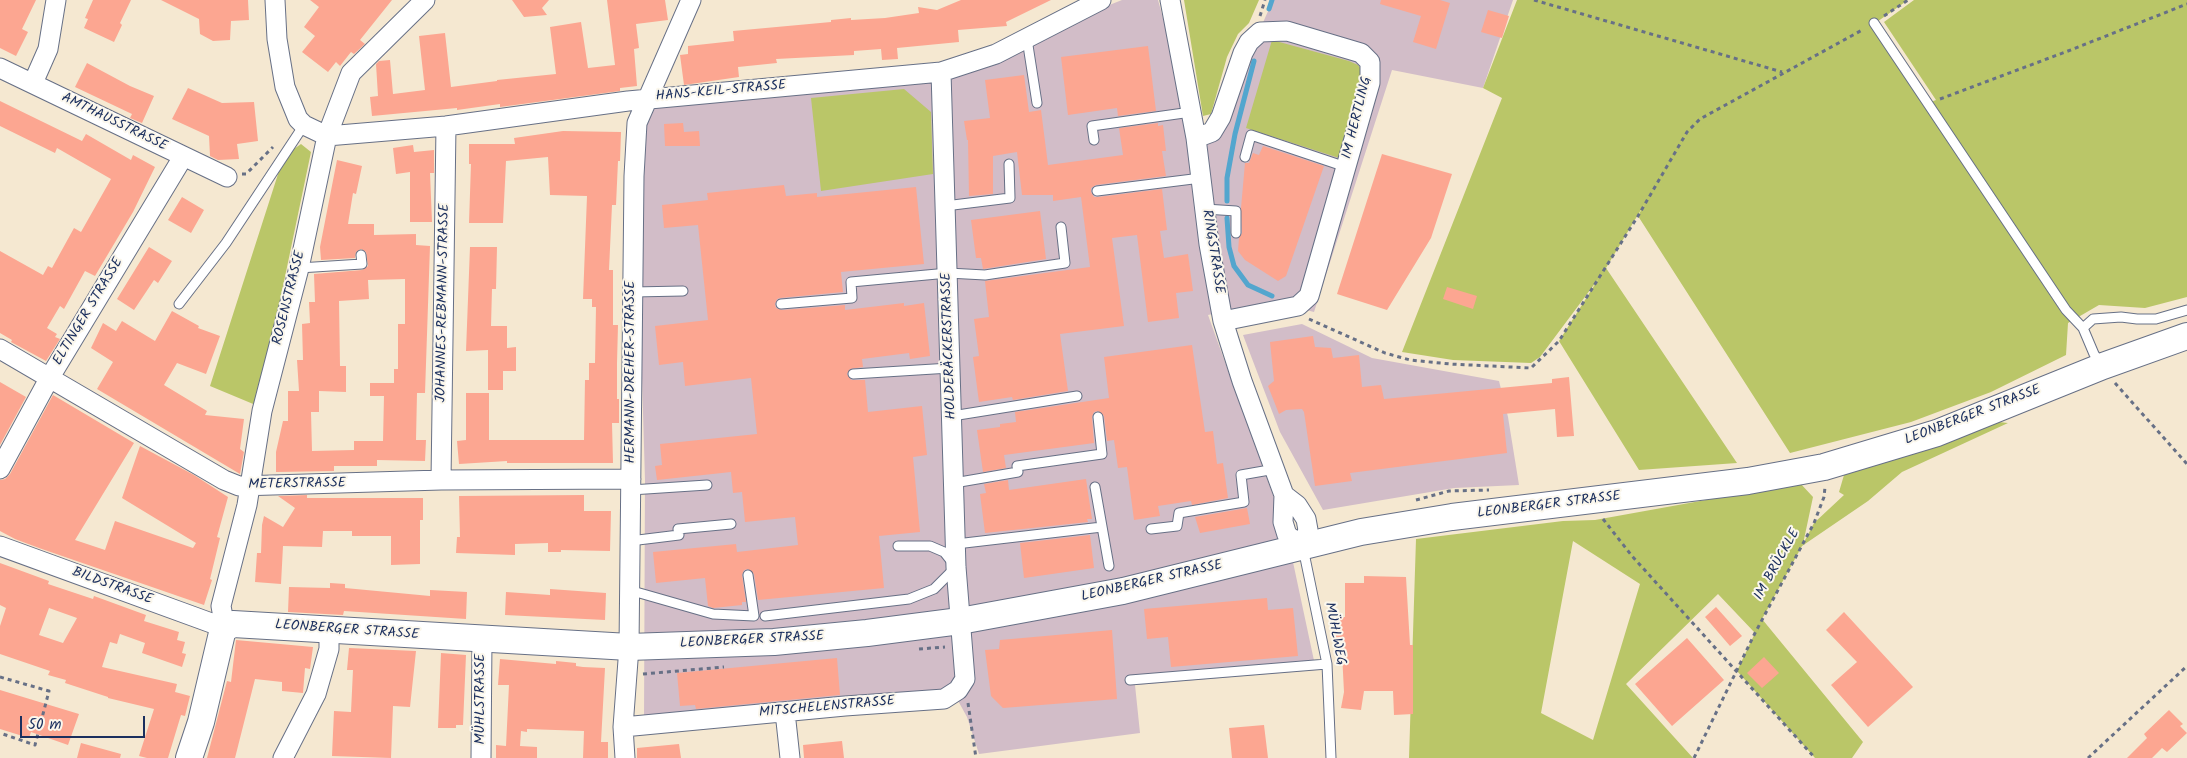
<!DOCTYPE html>
<html>
<head>
<meta charset="utf-8">
<style>
  body { margin:0 }
  #map { position:relative; width:2187px; height:758px; overflow:hidden; background:#f5e8d1; font-family:Kalam,sans-serif }
  canvas { display:block }
  .scale { position:absolute; left:20px; top:716px; width:125px; height:22px; box-sizing:border-box; border:2px solid #1b2f5e; border-top:0; padding-left:6px; font-size:15px; line-height:18px; white-space:nowrap; color:#1b2f5e; -webkit-text-stroke:4px #fbf7ec; paint-order:stroke }
</style>
</head>
<body>
<div id="map">
<canvas width="2187" height="758"></canvas>
<div class="scale">50 m</div>
</div>
<script>
const g = document.querySelector('canvas').getContext('2d');
g.lineJoin = 'round';
function fill(path, color) { g.fillStyle = color; g.fill(path, 'evenodd'); }
const poly = rows => new Path2D(rows.map(r => 'M' + r).join(''));
function strokePath(path, color, width, dash) { g.strokeStyle = color; g.lineWidth = width; g.lineCap = dash ? 'butt' : 'round'; g.setLineDash(dash || []); g.stroke(path); }
function write(font, color, halo, rows, align = 'center') {
  g.font = font + ' Kalam,sans-serif'; g.lineWidth = 4; g.setLineDash([]); g.textBaseline = 'middle'; g.strokeStyle = halo; g.fillStyle = color; for (const [text, x, y, turn = 0] of rows) {
    g.save(); g.translate(x, y); g.rotate((+turn || 0) * Math.PI / 180); g.textAlign = isNaN(turn) ? turn : align; if (halo) g.strokeText(text, 0, 0); g.fillText(text, 0, 0); g.restore();
  }
}
const industrial = poly([
  [1122,0,1158,0,1196,138,1221,117,1273,0,1513,0,1483,88,1392,70,1314,312,1271,301,1208,315,1287,534,1316,670,1135,685,1140,733,979,754,967,717,956,697,644,720,645,480,634,106,941,72],
  [1302,324,1372,358,1499,381,1508,417,1519,485,1454,488,1323,510,1280,432,1243,335]
]);
const green = poly([
  [1184,0,1259,0,1249,23,1238,34,1227,57,1211,114,1203,116],
  [1517,0,1908,0,1874,24,1928,103,1936,100,1884,22,1914,0,2187,0,2187,297,2145,308,2099,305,2068,323,2066,355,1991,392,1911,422,1790,453,1638,216,1645,203,1606,268,1737,463,1639,470,1559,341,1599,278,1540,357,1531,363,1453,360,1402,352,1502,98,1483,88],
  [1272,40,1349,61,1358,65,1365,75,1339,158,1246,128],
  [904,89,931,112,933,174,821,191,811,98],
  [301,144,311,152,258,406,210,386,279,171,294,149],
  [1999,422,2008,423,1902,472,1868,501,1802,546,1762,619,1863,742,1852,758,1815,758,1737,671,1755,633,1718,594,1626,684,1693,758,1409,758,1416,539,1563,521,1595,520,1800,483,1813,497,1803,544,1814,523,1844,495,1839,492,1844,475],
  [1573,541,1640,584,1593,740,1541,713]
]);
const stream = poly([
  [1269,9,1272,0],
  [1227,201,1227,178,1235,134,1254,61],
  [1227,218,1229,247,1234,266,1248,285,1272,296]
]);
const building = poly([
  [0,0,36,0,22,29,28,32,16,56,0,48],
  [93,0,131,0,120,23,122,25,114,42,84,28,88,19,85,18],
  [161,0,248,0,249,20,231,21,230,40,213,41,200,34,199,19],
  [310,0,392,0,360,40,365,44,354,54,351,52,340,66,336,62,328,72,302,52,315,36,304,27,319,7],
  [512,0,549,0,542,8,547,15,524,17],
  [607,0,665,0,668,20,636,24,639,48,634,49,637,86,620,88,620,91,500,107,500,104,457,110,457,108,372,116,370,97,378,96,376,64,379,61,390,60,393,94,425,90,419,36,445,33,451,87,497,81,497,80,556,74,550,27,581,22,588,68,615,65],
  [961,0,1051,0,1006,22,1007,26,958,30,959,42,897,48,898,59,882,60,881,49,854,51,854,55,776,59,777,63,738,67,739,77,684,85,680,55,688,54,688,46,734,41,733,31,831,22,831,20,851,18,851,20,885,18,919,13,918,7,937,10],
  [1381,0,1440,0,1450,3,1436,49,1413,42,1421,16,1380,4],
  [1488,10,1509,16,1502,38,1481,32],
  [1148,46,1156,111,1118,116,1117,108,1068,115,1061,57],
  [87,63,130,86,154,96,142,123,130,118,132,114,75,87],
  [1024,75,1029,112,1041,110,1048,165,1123,155,1119,128,1158,123,1158,126,1163,125,1166,151,1162,151,1166,176,1096,185,1091,188,1091,192,1094,197,1098,197,1162,189,1167,230,1160,231,1164,258,1188,254,1193,291,1176,293,1179,318,1148,322,1137,235,1112,238,1124,326,1060,334,1068,391,1013,400,1012,397,979,402,973,357,979,356,974,319,989,317,985,281,1090,267,1081,197,1053,201,1053,195,1022,195,1017,152,993,156,993,194,969,196,968,140,967,140,964,121,990,118,985,80],
  [188,88,222,103,254,102,258,141,237,144,239,159,218,160,210,156,209,136,172,119],
  [0,101,82,141,86,134,131,160,133,155,155,167,133,212,95,276,85,271,64,309,60,306,47,328,57,334,55,337,60,339,46,361,11,342,12,340,0,333,0,251,43,275,48,266,52,268,74,228,81,232,111,179,57,148,55,153,0,126],
  [683,123,684,132,699,131,700,146,665,146,664,124],
  [563,131,621,132,620,161,618,161,616,205,612,205,609,270,613,270,613,325,618,325,617,363,617,399,619,399,619,423,612,423,613,463,507,463,507,461,459,464,457,441,466,440,466,393,489,393,489,440,584,440,585,380,589,380,589,363,595,363,596,307,592,307,592,299,583,299,587,196,550,195,548,157,506,161,503,223,469,223,471,164,469,164,469,144,515,144,514,138],
  [413,145,414,152,434,150,434,173,430,173,432,222,410,222,410,172,396,174,393,148],
  [1263,146,1324,166,1286,276,1278,281,1245,260,1238,251,1239,238,1242,233,1241,208,1245,163,1249,163,1253,153,1259,155],
  [1382,154,1452,174,1431,238,1387,310,1337,294],
  [337,160,362,166,356,194,353,193,348,224,374,224,374,235,416,234,416,245,430,246,425,393,417,393,416,440,426,440,425,461,377,460,377,466,334,466,334,471,276,472,276,452,283,421,288,421,288,391,299,391,297,360,303,360,302,324,310,323,309,302,315,302,314,274,362,270,368,266,366,252,361,249,356,252,355,258,321,260,320,247],
  [405,279,405,324,398,324,398,369,394,369,394,383,370,383,370,396,384,396,383,441,354,441,354,450,312,451,311,412,319,412,319,391,346,392,346,366,340,366,339,301,369,299,368,280],
  [784,185,786,196,817,193,817,197,916,187,924,264,841,272,843,292,780,298,777,299,775,304,776,308,782,310,845,305,845,310,904,303,904,306,924,303,930,356,910,359,909,353,862,359,863,367,850,369,847,374,851,380,865,380,868,412,922,406,927,455,913,457,920,532,879,536,884,588,758,600,754,574,748,569,744,570,742,575,746,602,742,602,742,605,713,608,708,606,705,578,656,583,653,552,736,544,737,552,798,545,795,517,745,522,742,492,733,493,731,472,657,480,655,466,662,465,660,444,757,434,751,378,685,386,683,362,659,365,655,326,708,320,698,225,664,228,662,205,708,200,707,193],
  [182,197,204,210,191,233,168,220],
  [1040,211,1046,259,983,269,981,258,976,258,971,220],
  [149,247,172,261,158,283,154,280,134,310,117,299],
  [470,247,497,247,496,289,492,289,491,326,507,326,507,348,516,347,516,371,503,371,503,390,488,390,488,350,466,351],
  [1447,287,1477,296,1473,309,1443,299],
  [172,311,199,326,198,328,220,336,206,374,177,363,164,385,207,411,205,415,244,419,240,449,244,452,240,474,97,389,113,362,91,348,103,323,116,331,122,321,155,341],
  [1313,336,1315,347,1331,348,1333,358,1359,355,1362,387,1381,385,1384,399,1552,383,1552,379,1569,377,1574,436,1557,437,1555,409,1503,414,1507,453,1350,473,1352,481,1315,486,1304,412,1302,409,1286,410,1279,414,1268,386,1274,381,1270,342],
  [1192,345,1205,432,1213,431,1217,464,1223,463,1228,498,1192,505,1191,501,1158,506,1160,516,1134,520,1127,467,1118,468,1114,440,1107,441,1104,416,1098,411,1094,412,1092,417,1094,443,1004,455,1006,468,983,472,977,430,1000,427,1000,424,1016,422,1015,412,1109,398,1104,357],
  [0,382,26,397,0,445],
  [53,395,134,443,75,540,105,550,115,521,193,548,196,543,122,498,140,446,194,475,228,497,217,537,220,538,210,579,212,580,204,605,39,548,15,539,0,531,0,480,5,479,10,474],
  [1086,479,1092,519,1087,519,1088,522,985,533,980,494,986,493,984,484,1008,480,1009,490],
  [307,495,307,498,423,498,423,520,420,520,420,564,391,565,391,536,352,536,352,531,323,531,322,547,283,546,281,584,255,582,257,553,261,553,262,525,264,516,283,527,295,508,278,496],
  [584,495,584,511,611,511,610,551,561,550,561,552,548,552,548,543,515,544,515,555,456,553,457,537,460,537,459,496],
  [1247,508,1250,524,1200,533,1195,517],
  [1090,535,1094,568,1024,578,1020,543],
  [0,563,49,581,48,584,93,599,94,596,146,615,144,621,179,632,177,640,185,642,182,653,186,654,182,667,142,653,145,643,120,634,117,644,110,642,102,667,177,684,175,692,190,696,185,716,181,715,168,758,147,758,139,756,154,709,108,698,108,697,65,683,66,680,48,675,50,671,0,654,0,626,6,608,0,605],
  [49,608,77,618,63,643,39,635],
  [1364,576,1406,577,1410,645,1413,645,1413,714,1394,715,1393,691,1364,691,1361,710,1341,708,1344,692,1342,653,1336,653,1335,617,1345,617,1345,583,1364,583],
  [330,583,345,584,345,588,430,596,430,590,467,592,466,619,344,611,343,615,288,612,289,587,330,588],
  [550,589,606,593,605,620,505,615,506,592,550,595],
  [1267,598,1268,610,1293,608,1298,656,1171,667,1168,637,1147,639,1144,609],
  [1716,607,1742,636,1730,646,1705,617],
  [1844,612,1913,687,1868,727,1831,685,1857,662,1826,630],
  [1112,630,1117,699,1003,708,991,696,985,650,999,649,1000,640],
  [1687,638,1724,680,1672,726,1635,684],
  [236,640,313,647,310,669,305,668,303,693,282,691,282,682,255,679,235,758,207,758,227,681,231,682],
  [349,648,416,651,410,707,393,706,391,758,332,756,334,711,351,712,353,670,347,670],
  [441,653,466,655,463,725,456,725,456,728,438,728],
  [1764,657,1779,673,1762,688,1747,673],
  [837,658,840,695,696,709,695,705,680,706,677,673],
  [500,659,556,664,556,661,576,663,576,666,583,667,605,668,601,742,608,742,608,758,583,758,584,731,527,729,527,732,521,731,520,746,537,747,537,758,496,758,496,745,506,746,509,685,498,685],
  [0,690,79,714,68,745,31,732,29,738,0,729],
  [2169,710,2183,724,2180,726,2187,733,2167,752,2162,748,2152,758,2127,758,2147,738,2144,734],
  [1264,725,1268,758,1232,758,1229,728],
  [842,741,844,758,804,758,803,745],
  [81,743,121,754,120,758,77,758],
  [679,744,681,758,637,758,637,748]
]);
const path = poly([
  [1534,0,1782,72],
  [1260,16,1265,0],
  [1884,16,1908,0],
  [1940,99,2068,51,2187,4],
  [242,174,246,174,273,147],
  [1309,319,1385,353,1410,360,1450,364,1531,368,1559,341,1638,216,1687,132,1700,119,1864,29],
  [2115,383,2187,464],
  [1416,500,1449,491,1489,490],
  [1603,519,1632,556,1815,758],
  [919,649,945,647],
  [643,674,724,667],
  [0,677,49,691,35,745,0,733],
  [968,703,976,758],
  [1694,758,1755,633,1814,523,1824,497,1825,487],
  [2088,758,2187,666]
]);
const service = poly([
  [1874,23,2066,310,2083,328],
  [1027,39,1037,103],
  [1094,140,1092,126,1191,112],
  [1245,157,1251,135,1346,167],
  [1097,191,1201,178],
  [945,206,1010,198,1009,164],
  [1205,209,1236,211,1236,233],
  [299,268,362,264,361,255],
  [633,292,683,291],
  [179,304,226,243,304,125],
  [781,304,852,298,851,282,948,273,985,275,1065,263,1061,227],
  [2101,364,2094,354,2083,328,2093,319,2121,317,2137,319,2156,319,2187,310],
  [853,374,950,368],
  [952,416,1077,396],
  [954,483,1018,472,1017,466,1102,454,1098,417],
  [1095,487,1109,566],
  [631,490,707,485],
  [1151,529,1177,526,1179,513,1244,502,1241,475,1275,469],
  [630,541,679,535,678,529,731,524],
  [956,544,1102,527],
  [1303,548,1327,664,1331,758],
  [629,590,713,614,754,616,748,575],
  [765,616,909,599,934,589,956,567,944,552,930,546,898,546],
  [1130,680,1327,664]
]);
const minor = poly([
  [275,0,277,39,285,87,298,119,304,125,327,136,446,126,628,101,941,72,996,54,1101,0],
  [1170,0,1196,138,1209,244,1223,321,1242,381,1284,495,1283,522,1287,535,1302,546,1308,530,1306,519,1297,505,1284,495],
  [0,68,227,177],
  [33,83,48,49,56,0],
  [1196,138,1212,132,1221,117,1243,53,1249,42,1260,32,1287,31,1361,53,1370,62,1370,83,1309,296,1298,306,1223,321],
  [0,349,224,480,239,486,441,480,631,479],
  [0,469,50,377,183,157],
  [441,480,446,126],
  [0,546,225,628],
  [225,628,221,606,247,505,262,411,299,268,327,136,351,73,425,0],
  [785,712,790,758],
  [623,727,845,706,944,699,958,690,965,679,956,567,941,72],
  [283,758,316,694,329,649,329,631],
  [481,758,482,640],
  [625,758,623,727,629,647,634,176,637,123,691,0]
]);
const secondary = poly([
  [189,758,201,722,222,633,225,628,233,624,629,647,774,642,867,633,960,621,1123,591,1361,532,1452,517,1748,481,1824,467,1937,433,2103,366,2187,336]
]);
const streetNames = [
  ["HANS-KEIL-STRASSE",721,92,-5],
  ["IM HERTLING",1358,118,-76],
  ["AMTHAUSSTRASSE",114,123,26],
  ["RINGSTRASSE",1212,252,81],
  ["ROSENSTRASSE",290,298,-76],
  ["JOHANNES-REBMANN-STRASSE",444,303,-89],
  ["ELTINGER STRASSE",89,312,-59],
  ["HOLDERÄCKERSTRASSE",950,346,-92],
  ["HERMANN-DREHER-STRASSE",632,372,-90],
  ["LEONBERGER STRASSE",1973,416,-21],
  ["METERSTRASSE",297,485,-1],
  ["LEONBERGER STRASSE",1549,506,-7],
  ["IM BRÜCKLE",1778,565,-61],
  ["LEONBERGER STRASSE",1152,582,-13],
  ["BILDSTRASSE",112,587,20],
  ["LEONBERGER STRASSE",347,631,4],
  ["MÜHLWEG",1334,634,79],
  ["LEONBERGER STRASSE",752,641,-3],
  ["MÜHLSTRASSE",482,699,-90],
  ["MITSCHELENSTRASSE",827,708,-5]
];
fill(industrial, '#d2bdc8');
fill(green, '#bac668');
strokePath(stream, '#53a6ce', 5);
fill(building, '#fca691');
strokePath(service, '#677086', 11);
strokePath(minor, '#677086', 21);
strokePath(secondary, '#677086', 28);
strokePath(path, '#677086', 3, [4, 4]);
strokePath(service, '#fff', 9);
strokePath(minor, '#fff', 19);
strokePath(secondary, '#fff', 26);
write('14px', '#1b2f5e', '#fbf7ec', streetNames);
</script>
</body>
</html>
